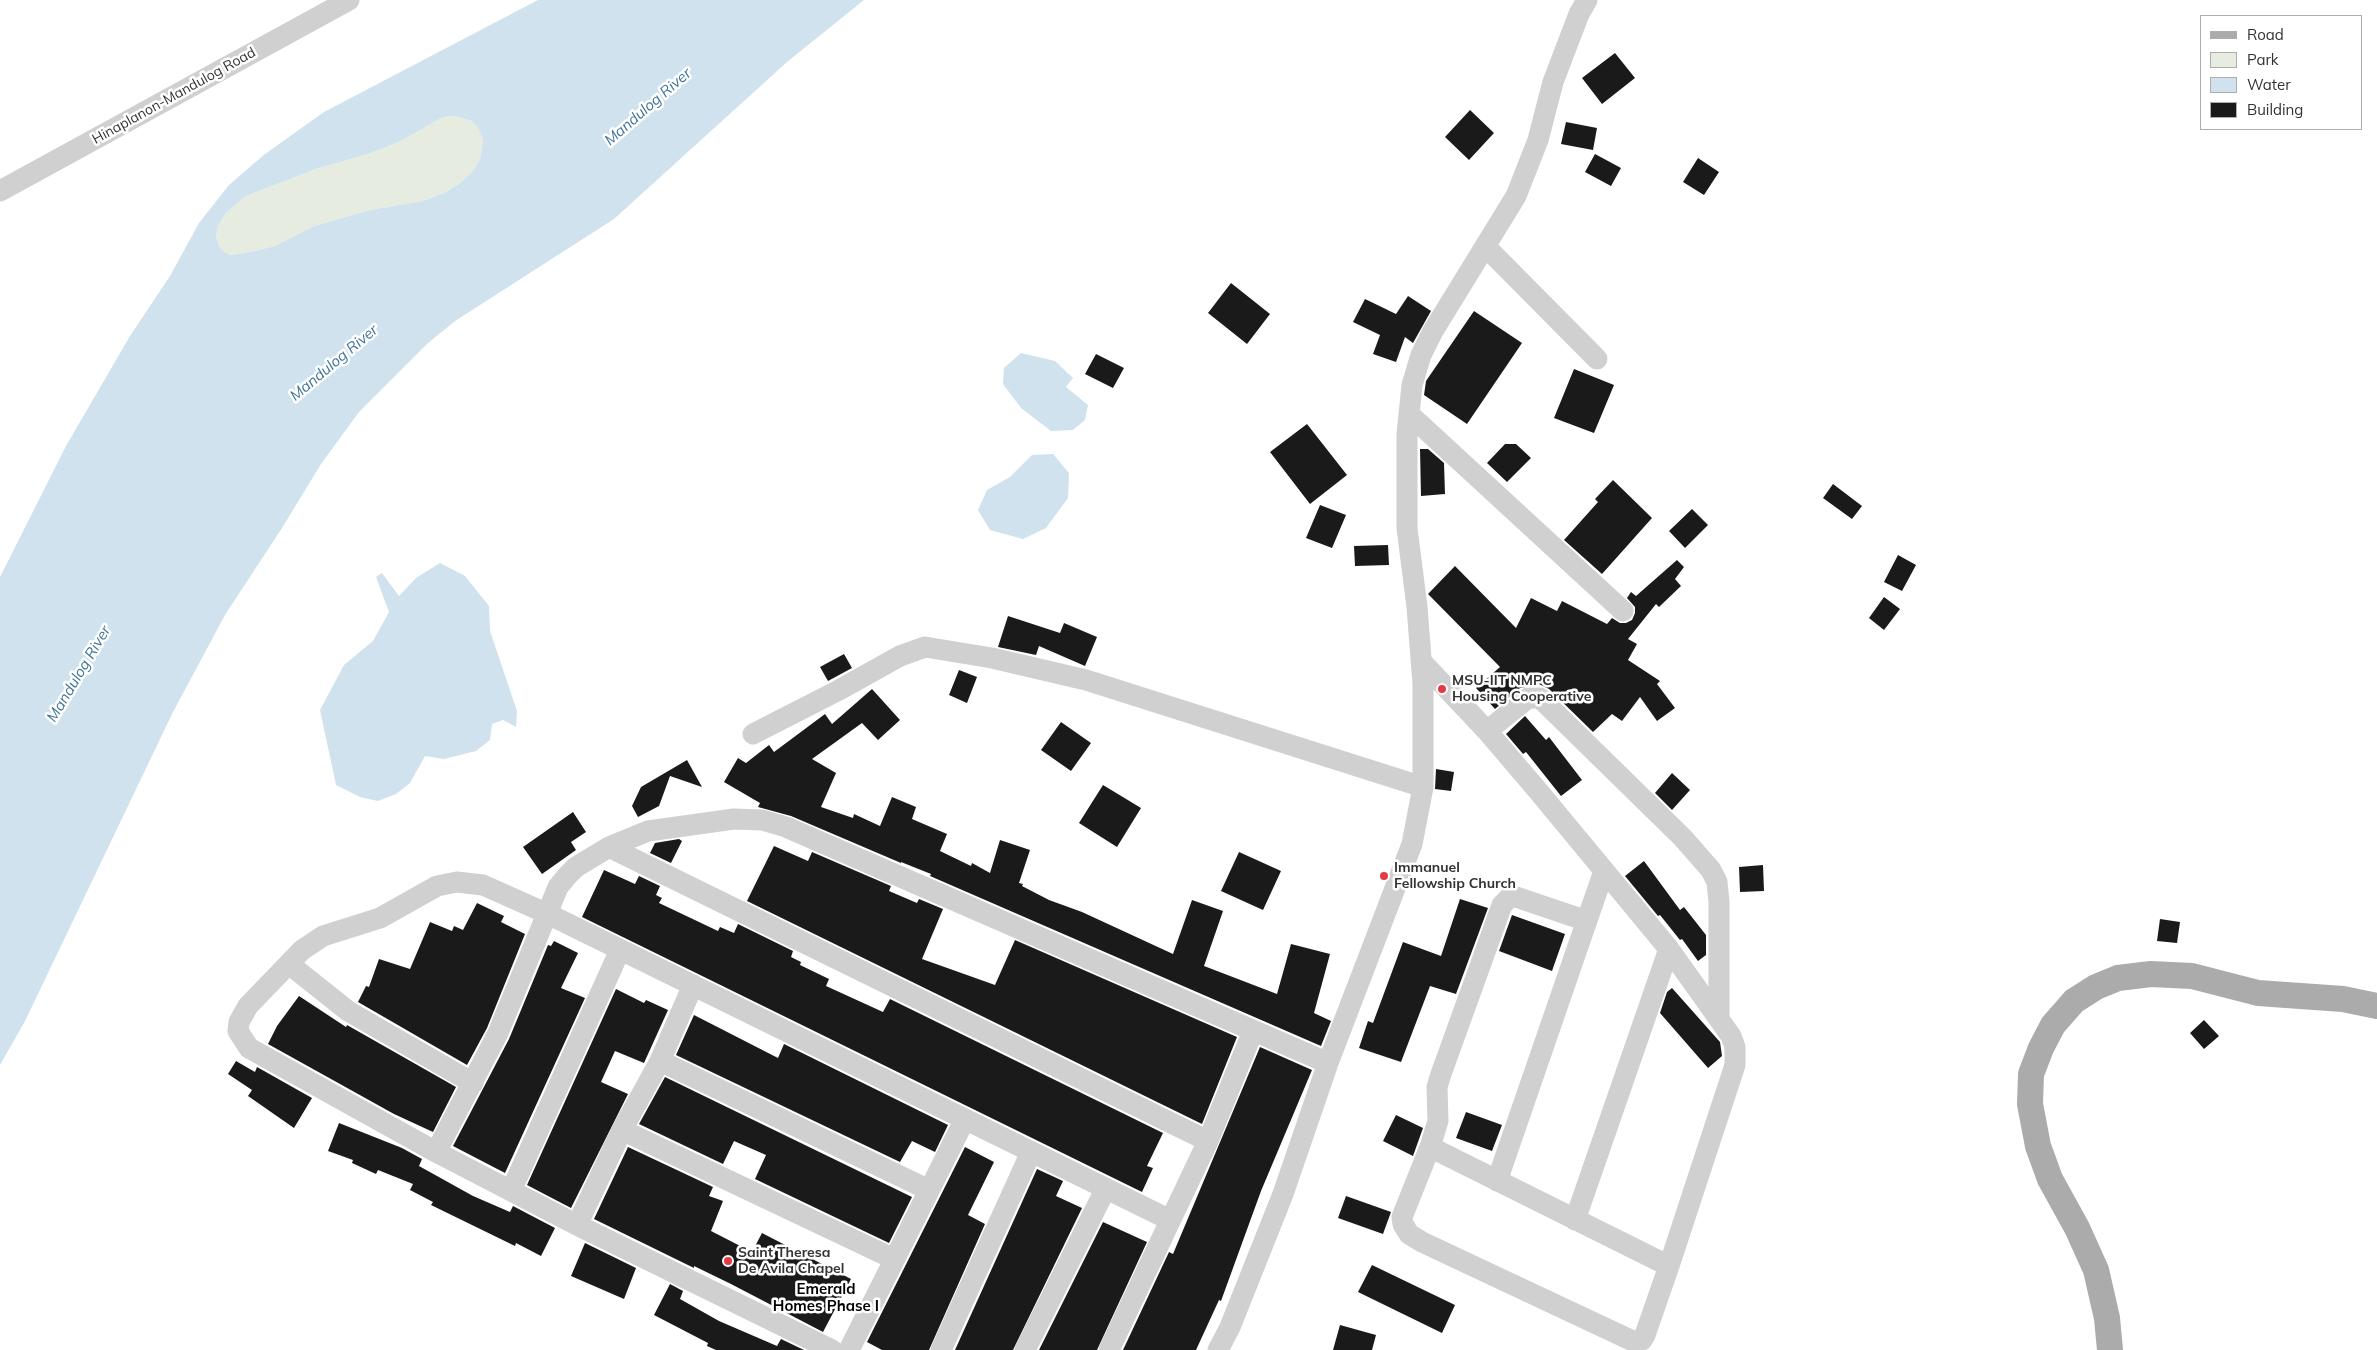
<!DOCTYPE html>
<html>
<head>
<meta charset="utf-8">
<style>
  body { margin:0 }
  #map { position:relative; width:2377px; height:1350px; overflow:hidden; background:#fff; font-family:Mulish,sans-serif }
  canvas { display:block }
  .legend { position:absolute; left:2200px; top:15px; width:162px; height:115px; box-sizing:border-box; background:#fff; border:1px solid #adadad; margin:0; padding:6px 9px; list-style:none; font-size:15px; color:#333 }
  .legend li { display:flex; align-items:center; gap:10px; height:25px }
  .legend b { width:25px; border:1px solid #adadad }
</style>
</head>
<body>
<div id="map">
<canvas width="2377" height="1350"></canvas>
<ul class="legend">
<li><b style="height:6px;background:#ababab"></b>Road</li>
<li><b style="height:14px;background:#e6ecdf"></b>Park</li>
<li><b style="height:14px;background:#cfe2ee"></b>Water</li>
<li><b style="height:14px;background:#1a1a1a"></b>Building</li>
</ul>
</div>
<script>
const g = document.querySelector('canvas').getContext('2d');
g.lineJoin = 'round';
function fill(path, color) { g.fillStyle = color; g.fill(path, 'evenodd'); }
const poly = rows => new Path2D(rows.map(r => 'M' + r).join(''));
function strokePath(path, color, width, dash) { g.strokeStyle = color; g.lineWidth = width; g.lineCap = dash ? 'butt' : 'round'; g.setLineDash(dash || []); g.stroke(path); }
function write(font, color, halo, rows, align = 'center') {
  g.font = font + ' Mulish,sans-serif'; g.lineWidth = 5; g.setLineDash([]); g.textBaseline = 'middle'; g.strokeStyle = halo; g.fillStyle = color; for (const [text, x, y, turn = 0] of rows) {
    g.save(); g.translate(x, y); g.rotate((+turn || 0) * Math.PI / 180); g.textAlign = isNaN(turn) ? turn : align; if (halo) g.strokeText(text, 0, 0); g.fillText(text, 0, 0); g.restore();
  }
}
const green = poly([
  [454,116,472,121,478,128,483,140,480,159,473,171,459,184,444,193,423,201,370,210,314,226,275,246,250,252,231,255,224,252,219,246,216,236,218,226,226,213,246,196,316,169,368,154,401,141,443,117]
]);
const water = poly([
  [538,0,864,0,787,62,614,219,455,321,427,344,359,412,321,464,282,528,225,615,173,712,25,1021,0,1065,0,577,66,446,130,336,170,276,199,223,229,185,265,154,324,112],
  [454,116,472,121,478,128,483,140,480,159,473,171,459,184,444,193,423,201,370,210,314,226,275,246,250,252,231,255,224,252,219,246,216,236,218,226,226,213,246,196,316,169,368,154,401,141,443,117],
  [1021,353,1055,361,1073,378,1066,387,1088,405,1085,420,1073,430,1051,431,1021,408,1003,384,1004,368],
  [1053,454,1069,473,1068,498,1046,528,1023,539,990,530,978,510,987,490,1010,477,1032,455],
  [440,563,465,576,489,606,490,631,517,711,516,727,503,720,492,724,490,740,476,751,444,759,425,756,410,783,396,794,378,801,360,797,336,785,320,710,344,665,373,641,389,612,376,577,382,573,399,596,416,578]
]);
const building = poly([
  [1615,53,1635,78,1602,104,1582,78],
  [1470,110,1494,133,1469,160,1445,137],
  [1566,122,1597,128,1593,150,1561,144],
  [1595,154,1621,168,1611,186,1585,172],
  [1698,158,1719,172,1704,195,1683,182],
  [1231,283,1270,314,1247,344,1208,313],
  [1408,296,1431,311,1413,343,1405,337,1396,362,1373,354,1380,335,1353,322,1365,299,1396,314],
  [1474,311,1522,343,1467,424,1424,395,1426,381],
  [1096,354,1124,368,1113,388,1085,374],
  [1574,369,1614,385,1594,433,1554,418],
  [1307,424,1347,475,1310,504,1270,452],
  [1505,444,1516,444,1531,458,1507,482,1487,463],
  [1420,449,1428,449,1444,463,1445,494,1421,496],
  [1613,480,1652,518,1602,574,1564,540,1598,502,1595,499],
  [1833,484,1862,506,1852,519,1823,498],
  [1320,505,1346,515,1332,548,1306,538],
  [1692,509,1708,525,1685,548,1669,531],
  [1388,545,1389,565,1355,566,1354,546],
  [1898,555,1916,565,1902,591,1884,582],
  [1677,560,1684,567,1675,579,1681,586,1659,607,1656,604,1628,639,1637,644,1628,660,1660,681,1657,684,1675,708,1657,721,1640,697,1622,721,1612,714,1593,732,1549,689,1535,682,1532,686,1520,688,1495,709,1476,688,1500,667,1428,594,1455,566,1516,628,1531,598,1557,611,1562,601,1607,624,1612,618,1620,623,1626,623,1632,620,1635,613,1635,607,1627,598,1631,592,1636,596],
  [1884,597,1900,609,1884,630,1869,618],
  [1008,616,1060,633,1064,623,1097,637,1085,666,1039,646,1036,655,998,647],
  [844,654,852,668,828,681,820,667],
  [959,670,977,677,967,703,949,695],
  [872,689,900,720,878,740,862,723,812,759,836,773,821,807,853,818,854,814,880,826,892,797,916,807,912,819,947,834,940,851,971,866,972,863,990,873,1000,840,1030,850,1019,883,1023,884,1022,886,1049,900,1082,912,1173,954,1192,900,1223,911,1204,966,1277,994,1291,944,1330,954,1314,1013,1331,1021,1321,1046,930,876,931,874,901,862,901,863,791,816,758,807,760,803,724,782,738,758,746,763,769,745,774,752,825,714,832,724],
  [1525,716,1546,740,1549,737,1582,780,1561,796,1526,752,1523,754,1506,734],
  [1061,722,1091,743,1071,771,1041,750],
  [687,760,702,787,670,776,659,806,638,817,632,806,641,787],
  [1436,769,1454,772,1451,791,1435,789],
  [1672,773,1690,790,1672,810,1655,793],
  [1103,785,1141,808,1117,847,1079,823],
  [573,812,586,832,571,842,576,850,542,874,523,847],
  [679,839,682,841,671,863,650,853,655,843],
  [774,846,808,861,812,852,891,886,889,891,917,903,919,899,943,909,922,959,995,985,1015,940,1237,1037,1202,1124,747,901],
  [1239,852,1281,871,1263,910,1221,891],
  [1644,861,1680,910,1684,907,1706,935,1706,955,1698,961,1682,939,1680,940,1660,915,1658,916,1625,876],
  [1763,865,1764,891,1740,892,1739,867],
  [604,870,635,884,639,876,660,886,656,895,662,898,659,903,718,931,720,927,734,933,738,924,793,951,791,957,801,962,800,965,829,979,826,986,883,1012,890,999,1163,1133,1147,1166,1153,1168,1142,1192,582,917],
  [1460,899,1488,908,1456,994,1430,986,1401,1062,1359,1048,1368,1021,1373,1023,1403,942,1441,956],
  [477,903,504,916,501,922,525,934,487,1028,467,1065,358,1002,366,986,369,987,379,959,410,969,430,922,452,931,454,926,463,930],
  [1512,915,1565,934,1552,971,1499,951],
  [2160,919,2180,922,2177,943,2157,941],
  [554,941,578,953,561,988,585,998,505,1173,453,1146,509,1039,548,945,551,946],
  [1672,988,1720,1042,1722,1056,1708,1068,1660,1013,1667,992],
  [616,989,644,1003,646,1000,668,1010,644,1063,615,1051,601,1082,628,1094,571,1208,527,1185],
  [299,996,346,1027,347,1025,456,1087,433,1132,394,1114,268,1044,277,1026],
  [694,1015,778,1058,784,1044,948,1125,935,1152,912,1141,900,1162,676,1055],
  [2204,1020,2219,1036,2204,1049,2190,1033],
  [1260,1047,1312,1070,1261,1191,1221,1301,1219,1300,1196,1350,1123,1350,1169,1252,1173,1254],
  [236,1061,255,1072,257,1067,312,1098,294,1128,248,1096,252,1090,228,1074],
  [665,1077,912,1197,889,1243,755,1179,766,1155,734,1141,723,1164,639,1124],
  [1466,1112,1502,1125,1492,1151,1456,1138],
  [1396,1115,1423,1128,1413,1156,1383,1141],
  [339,1123,402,1148,422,1159,419,1166,473,1196,510,1212,513,1206,555,1228,541,1256,516,1243,515,1246,431,1205,433,1202,410,1190,413,1184,378,1170,376,1174,352,1163,353,1160,328,1151],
  [628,1147,713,1187,709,1196,723,1201,711,1231,752,1252,762,1233,851,1279,823,1332,731,1284,694,1266,694,1268,594,1219],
  [965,1147,994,1162,968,1215,985,1224,929,1350,882,1350,867,1342],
  [1037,1169,1063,1181,1056,1196,1082,1208,1013,1350,955,1350],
  [1346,1196,1391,1212,1383,1234,1338,1218],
  [1103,1222,1147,1242,1097,1350,1039,1350],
  [585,1243,636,1268,624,1299,571,1276],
  [1372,1265,1455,1305,1442,1333,1358,1292],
  [670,1284,683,1291,680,1299,719,1321,777,1346,781,1339,804,1350,716,1350,707,1346,708,1343,654,1315],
  [1340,1325,1376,1335,1372,1350,1333,1350]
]);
const minor = poly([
  [0,191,349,0],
  [1486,247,1597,359],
  [1409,414,1623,611],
  [1421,661,1487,731,1539,792,1669,949,1731,1036,1735,1047,1735,1065,1669,1266,1645,1335,1642,1340,1637,1343,1422,1242,1409,1234,1403,1224,1402,1217,1430,1147,1438,1121,1437,1087,1441,1074,1502,905,1510,897,1516,897,1587,921],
  [1487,731,1528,698,1540,698,1683,838,1711,870,1717,882,1719,902,1719,1019],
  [753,734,839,690,900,656,925,647,992,658,1086,680,1423,787],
  [609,847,1208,1141],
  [289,964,348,1011,473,1083],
  [660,1061,929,1190],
  [622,1130,894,1259],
  [1430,1147,1669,1266],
  [436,1152,498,1033,558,887,567,876,576,867,609,847,648,831,734,819,762,820,786,827,1328,1063],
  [1497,1181,1604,871],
  [511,1191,620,950],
  [1575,1220,1669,949],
  [577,1225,622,1130,660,1061,693,985],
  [832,1350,577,1225,436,1152,249,1048,238,1031,239,1022,248,1006,302,950,323,936,380,918,437,886,457,882,483,885,548,914,1170,1220],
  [849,1350,965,1119],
  [941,1350,1031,1152],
  [1025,1350,1105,1190],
  [1109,1350,1208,1141,1253,1031],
  [1218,1350,1230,1327,1283,1194,1328,1063,1412,844,1423,787,1423,684,1417,607,1407,528,1407,434,1412,385,1421,355,1433,331,1516,196,1538,140,1553,82,1579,14,1587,0]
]);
const major = poly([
  [2110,1350,2107,1318,2096,1270,2077,1228,2050,1179,2038,1146,2030,1104,2031,1074,2041,1048,2053,1025,2074,1001,2096,987,2118,978,2151,974,2192,976,2258,993,2343,999,2377,1006]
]);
const markers = [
  [1442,689,5,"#e63946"],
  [1384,876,5,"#e63946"],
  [728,1261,5,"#e63946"]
];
const streetNames = [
  ["Hinaplanon-Mandulog Road",174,96,-29]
];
const poiNames = [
  ["MSU-IIT NMPC",1452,681],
  ["Housing Cooperative",1452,697],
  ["Immanuel",1394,868],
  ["Fellowship Church",1394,884],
  ["Saint Theresa",738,1253],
  ["De Avila Chapel",738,1269]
];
const waterNames = [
  ["Mandulog River",648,107,-41],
  ["Mandulog River",334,363,-40],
  ["Mandulog River",79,674,-59]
];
const neighbourhoodNames = [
  ["Emerald",826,1289],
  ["Homes Phase I",826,1306]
];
fill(green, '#e6ecdf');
fill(water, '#cfe2ee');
fill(building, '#1a1a1a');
strokePath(minor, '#d0d0d0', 21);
strokePath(major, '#ababab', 26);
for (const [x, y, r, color] of markers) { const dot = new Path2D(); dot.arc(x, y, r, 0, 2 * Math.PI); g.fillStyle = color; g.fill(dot); strokePath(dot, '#fff', 2); }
write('14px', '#333', '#fff', streetNames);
write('bold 14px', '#333', '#fff', poiNames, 'left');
write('italic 15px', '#3f7597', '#fff', waterNames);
write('bold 15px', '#000', '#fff', neighbourhoodNames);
</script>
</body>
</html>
